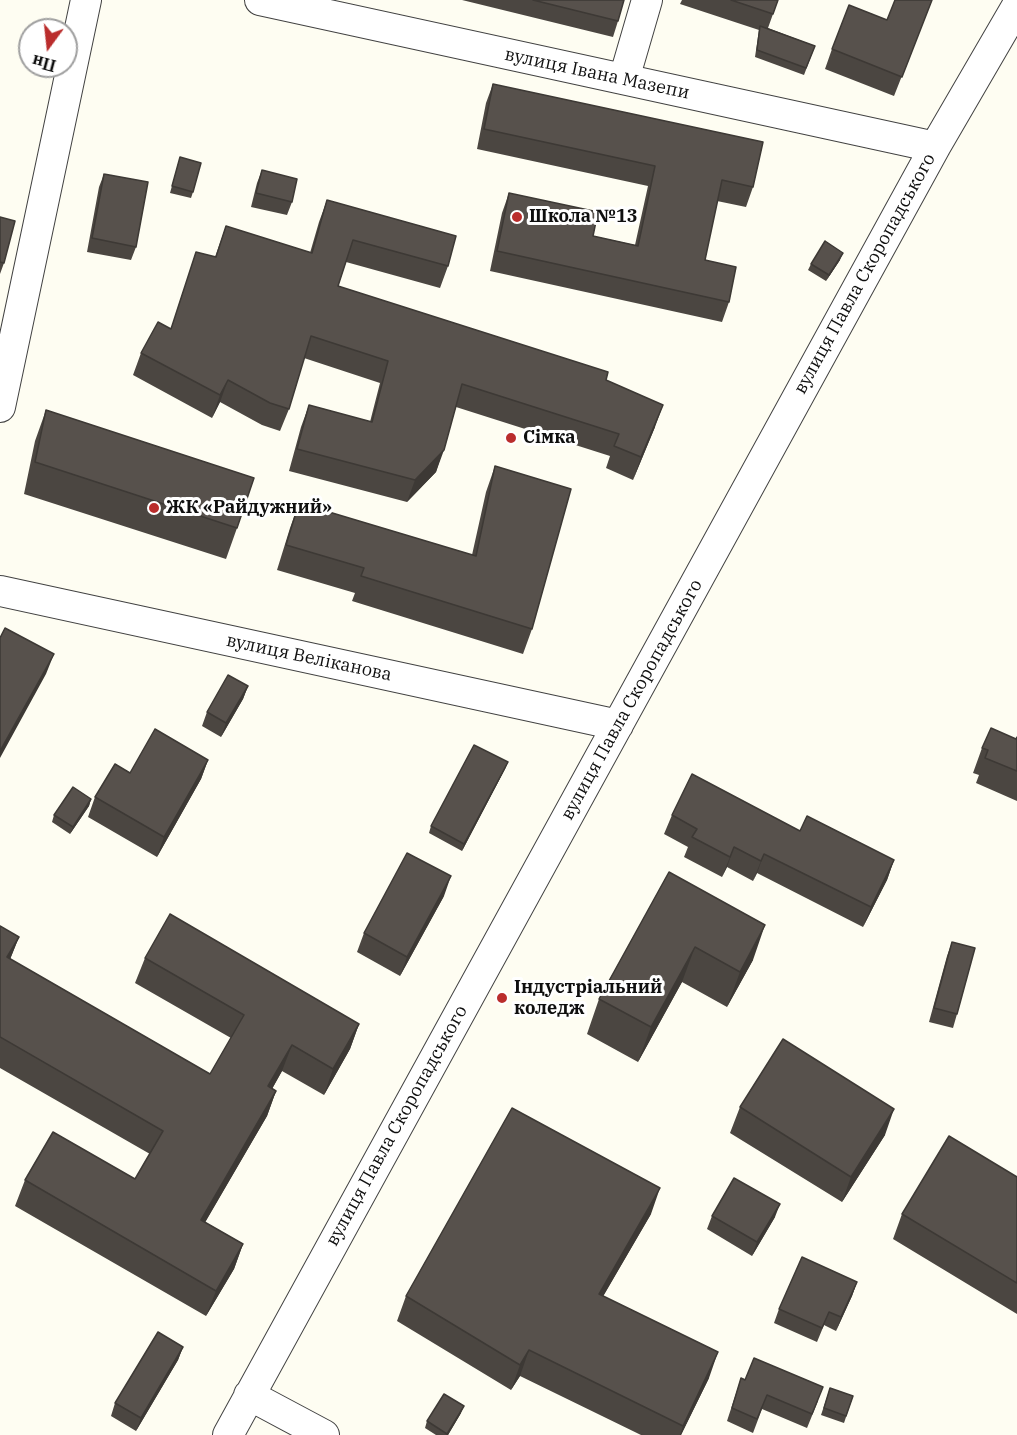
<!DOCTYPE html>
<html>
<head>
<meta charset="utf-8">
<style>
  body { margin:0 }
  #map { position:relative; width:1017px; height:1435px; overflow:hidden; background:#fefdf2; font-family:"IBM Plex Serif",serif }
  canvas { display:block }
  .north { position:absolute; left:18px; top:18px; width:60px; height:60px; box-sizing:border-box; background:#fff; border:2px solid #9f9f9f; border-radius:50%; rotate:195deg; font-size:16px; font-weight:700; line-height:24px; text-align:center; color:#0f0f0f }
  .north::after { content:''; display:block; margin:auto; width:21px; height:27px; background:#ba2d2c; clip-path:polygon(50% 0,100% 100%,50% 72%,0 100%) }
</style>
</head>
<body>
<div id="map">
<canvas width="1017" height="1435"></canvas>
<div class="north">Пн</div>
</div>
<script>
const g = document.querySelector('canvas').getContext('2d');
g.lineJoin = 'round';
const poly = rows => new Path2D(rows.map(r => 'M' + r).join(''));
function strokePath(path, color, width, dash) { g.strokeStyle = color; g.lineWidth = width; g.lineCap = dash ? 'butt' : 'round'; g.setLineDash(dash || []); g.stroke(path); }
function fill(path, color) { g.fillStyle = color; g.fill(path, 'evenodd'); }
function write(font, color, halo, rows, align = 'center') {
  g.font = font + ' "IBM Plex Serif",serif'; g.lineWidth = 6; g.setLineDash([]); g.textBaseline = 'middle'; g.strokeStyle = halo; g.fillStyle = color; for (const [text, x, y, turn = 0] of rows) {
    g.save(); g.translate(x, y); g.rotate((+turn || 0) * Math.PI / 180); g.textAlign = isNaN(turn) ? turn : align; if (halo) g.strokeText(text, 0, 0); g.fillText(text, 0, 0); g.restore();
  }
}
const minor = poly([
  [260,0,935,147],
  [624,79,647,0],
  [0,407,86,0],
  [0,591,618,725],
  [249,1395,324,1435],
  [228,1435,935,147,1017,6]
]);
const wall = poly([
  [462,0,624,0,618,21,613,37],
  [682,0,778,0,768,28,815,46,804,75,755,57,759,30,680,4],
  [932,0,894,96,825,69,832,49,887,20],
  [493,84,753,187,746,207,717,201,705,260,729,302,722,322,490,271,502,213,509,193,593,236,635,245,648,186,477,149,486,103],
  [180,157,193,192,191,198,170,193],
  [262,170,292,202,287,215,251,207,257,183],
  [104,174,136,247,131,260,87,252,99,187],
  [327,200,448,266,440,288,346,262,338,286,606,380,655,427,633,480,606,468,610,456,456,407,436,472,407,502,289,471,301,427,309,405,370,422,380,383,304,358,289,409,280,431,262,425,220,402,212,418,133,375,141,353,171,329,196,252,215,257,226,226,310,253,319,222],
  [0,217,4,263,0,274],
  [840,260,826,281,808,270,811,264],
  [46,410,237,528,226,559,24,494,35,441],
  [495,466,532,629,523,654,352,601,355,593,277,570,290,528,299,503,472,555,486,492],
  [248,686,243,699,221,737,202,726,207,712],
  [1017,737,1017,801,976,783,979,775,973,773,982,748,1016,739],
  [208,760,201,779,157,857,88,817,95,797,130,773],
  [508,762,505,769,462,851,429,833,431,826],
  [91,799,89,806,70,834,52,822,54,815],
  [672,815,800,831,894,860,887,880,863,927,757,873,753,881,727,867,722,877,684,857,688,847,664,834],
  [669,872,753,960,727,1007,682,982,638,1062,587,1034,599,999],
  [444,896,400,976,357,952,364,933],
  [0,926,19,937,10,959,210,1074,231,1038,135,983,145,958,359,1024,350,1049,324,1095,282,1071,272,1089,276,1091,267,1116,205,1222,243,1244,234,1269,206,1316,15,1206,25,1180,135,1179,150,1154,0,1068],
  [952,942,957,1014,953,1028,929,1022,947,956],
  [740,1107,885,1135,842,1202,730,1133],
  [1017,1177,1017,1314,893,1239,902,1214],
  [651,1214,603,1296,709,1378,681,1435,641,1435,520,1376,511,1390,397,1321,406,1296],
  [712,1216,775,1217,752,1256,707,1229],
  [857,1282,852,1296,836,1331,824,1325,817,1342,774,1323,779,1309],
  [183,1347,178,1360,136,1431,111,1416,115,1403],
  [741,1378,818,1401,807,1428,762,1409,753,1433,727,1421],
  [830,1388,853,1396,844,1423,821,1415],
  [461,1413,448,1435,436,1435,425,1428,427,1421]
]);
const shadedWall = poly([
  [843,253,840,260,826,281,829,275],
  [228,380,220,402,212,418,220,395],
  [663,405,655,427,633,480,641,457],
  [444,450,436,472,407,502,415,480],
  [54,654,46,674,0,758,0,751],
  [248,686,243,699,221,737,226,723],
  [208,760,201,779,157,857,164,837],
  [508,762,505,769,462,851,464,844],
  [91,799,89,806,70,834,73,827],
  [734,847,727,867,722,877],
  [764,854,757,873,753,881,761,861],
  [894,860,887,880,863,927,871,907],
  [451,876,444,896,400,976,407,957],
  [765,925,753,960,727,1007,740,972],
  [19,937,9,962,7,957],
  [695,947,682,982,638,1062,651,1027],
  [359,1024,350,1049,324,1095,333,1069],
  [292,1045,282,1071,259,1112,268,1086],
  [276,1091,267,1116,192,1245,201,1220],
  [894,1109,885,1135,842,1202,851,1177],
  [660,1188,651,1214,590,1319,599,1294],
  [780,1204,775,1217,752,1256,757,1242],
  [243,1244,234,1269,206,1316,216,1291],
  [857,1282,852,1296,836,1331,841,1317],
  [183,1347,178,1360,136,1431,141,1418],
  [529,1350,520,1376,511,1390,520,1365],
  [718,1352,709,1378,681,1435,680,1435,683,1426],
  [464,1406,461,1413,448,1435,447,1435]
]);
const building = poly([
  [533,0,624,0,618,21,533,0],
  [731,0,778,0,773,14,731,0],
  [895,0,932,0,902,77,832,49,849,5,887,20,895,0],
  [760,26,815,46,806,68,757,50,760,26],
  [493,84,763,142,753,187,722,180,705,260,736,267,729,302,497,251,509,193,598,212,593,236,638,246,655,166,484,129,493,84],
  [180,157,201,163,193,192,172,186,180,157],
  [262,170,297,179,292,202,256,193,262,170],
  [104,174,148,182,136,247,92,238,104,174],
  [327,200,456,236,448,266,353,240,338,286,608,372,606,380,663,405,641,457,614,446,619,434,462,384,444,450,415,480,297,449,309,405,372,422,388,361,311,336,289,409,270,403,228,380,220,395,141,353,158,322,171,329,196,252,216,257,226,226,312,253,327,200],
  [0,217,15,221,4,263,0,262,0,217],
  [825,241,843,253,829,275,811,264,825,241],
  [46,410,254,478,237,528,35,462,46,410],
  [495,466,571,489,532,629,361,576,364,568,286,545,299,503,476,556,495,466],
  [5,628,54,654,0,751,0,638,5,628],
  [228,675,248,686,226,723,207,712,228,675],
  [991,728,1016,739,1017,737,1017,771,985,758,988,750,982,748,991,728],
  [155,729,208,760,164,837,95,797,115,764,130,773,155,729],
  [474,745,508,762,464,844,431,826,474,745],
  [692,774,800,831,807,816,894,860,871,907,764,854,761,861,734,847,730,857,692,837,697,829,672,815,692,774],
  [73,787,91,799,73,827,54,815,73,787],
  [407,853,451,876,407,957,364,933,407,853],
  [669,872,765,925,740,972,695,947,651,1027,599,999,669,872],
  [170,914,359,1024,333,1069,292,1045,268,1086,276,1091,201,1220,243,1244,216,1291,25,1180,53,1132,135,1179,163,1131,0,1037,0,926,19,937,7,957,210,1074,244,1015,145,958,170,914],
  [952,942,975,948,957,1014,934,1008,952,942],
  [783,1039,894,1109,851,1177,740,1107,783,1039],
  [512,1108,660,1188,599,1294,718,1352,683,1426,529,1350,520,1365,406,1296,512,1108],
  [949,1136,1017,1177,1017,1283,902,1214,949,1136],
  [734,1178,780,1204,757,1242,712,1216,734,1178],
  [802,1257,857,1282,841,1317,829,1312,822,1328,779,1309,802,1257],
  [158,1332,183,1347,141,1418,115,1403,158,1332],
  [754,1358,823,1387,812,1414,767,1395,757,1419,732,1408,741,1378,745,1380,754,1358],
  [830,1388,853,1396,846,1416,824,1408,830,1388],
  [444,1394,464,1406,447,1434,427,1421,444,1394]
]);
const markers = [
  [517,217,6,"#ba2d2c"],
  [511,438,6,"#ba2d2c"],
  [154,508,6,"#ba2d2c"],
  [502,998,6,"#ba2d2c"]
];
const streetNames = [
  ["вулиця Івана Мазепи",597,74,12],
  ["вулиця Павла Скоропадського",865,274,-61],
  ["вулиця Веліканова",309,658,12],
  ["вулиця Павла Скоропадського",632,700,-61],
  ["вулиця Павла Скоропадського",397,1126,-61]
];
const poiNames = [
  ["Школа №13",529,217],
  ["Сімка",523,438],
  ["ЖК «Райдужний»",166,508],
  ["Індустріальний",514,988],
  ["коледж",514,1009]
];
strokePath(minor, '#424242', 32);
strokePath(minor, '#fff', 30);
fill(wall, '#4b4641');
fill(shadedWall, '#3d3935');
fill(building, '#57514c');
strokePath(building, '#3d3935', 1.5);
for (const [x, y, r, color] of markers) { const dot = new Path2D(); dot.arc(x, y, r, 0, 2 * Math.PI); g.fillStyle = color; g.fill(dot); strokePath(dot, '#fff', 2); }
write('18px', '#0f0f0f', '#fff', streetNames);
write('bold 18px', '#0f0f0f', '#fff', poiNames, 'left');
</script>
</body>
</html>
